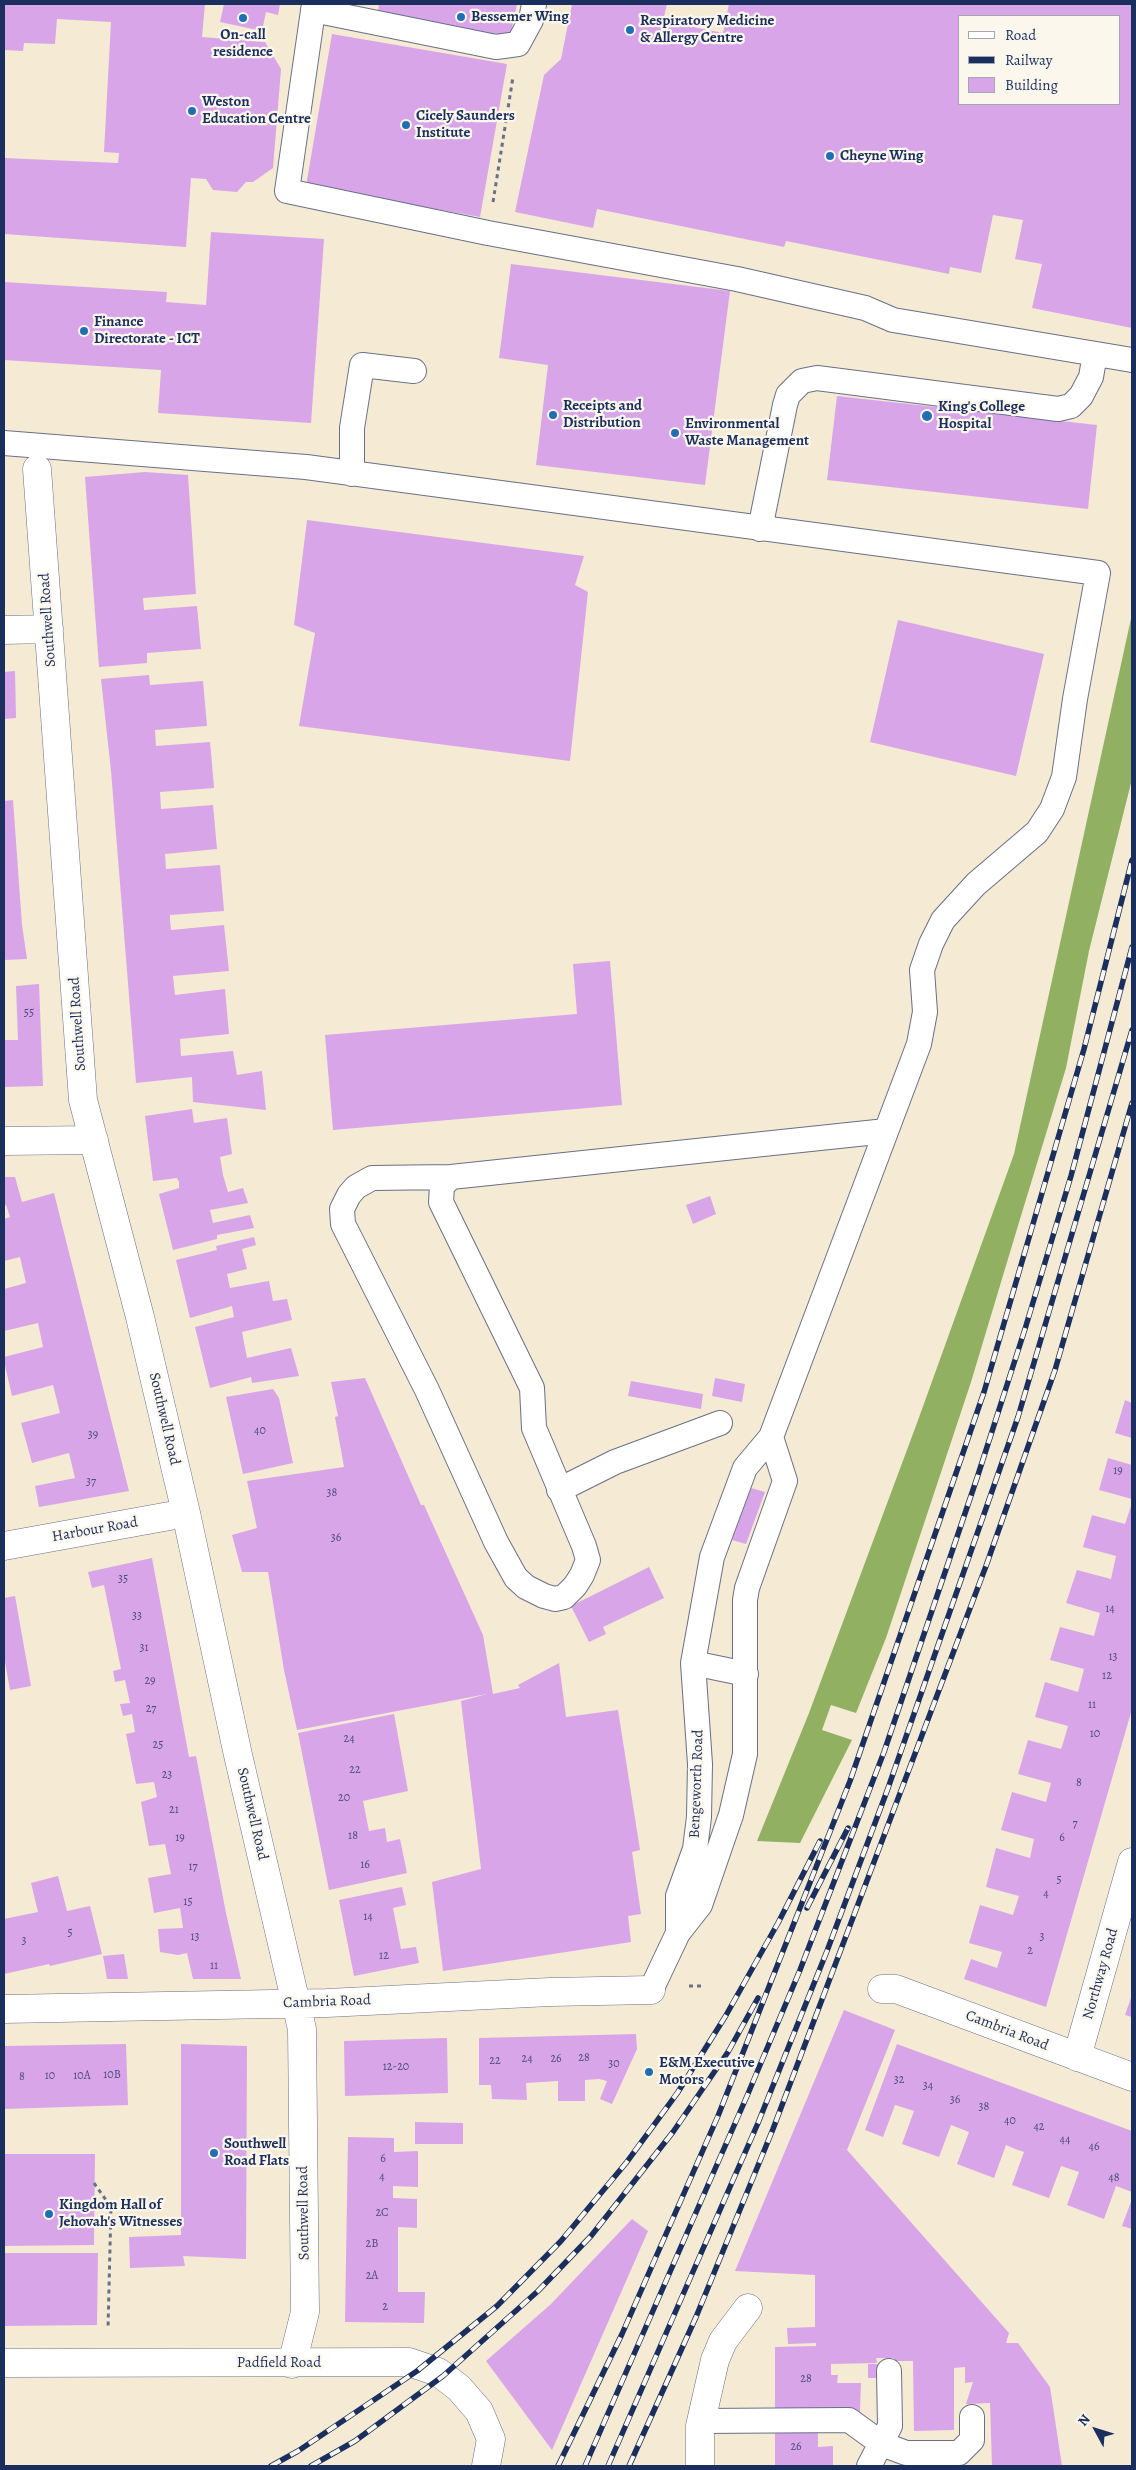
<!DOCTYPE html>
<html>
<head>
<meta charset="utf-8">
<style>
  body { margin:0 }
  #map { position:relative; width:1136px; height:2470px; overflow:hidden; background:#f5ead4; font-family:Alegreya,serif }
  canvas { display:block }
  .frame { position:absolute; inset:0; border:5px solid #1b2f5e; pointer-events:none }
  .legend { position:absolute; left:958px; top:15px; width:162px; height:90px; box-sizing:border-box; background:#fbf7ec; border:1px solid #a1a7b3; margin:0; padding:6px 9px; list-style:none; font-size:15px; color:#1b2f5e }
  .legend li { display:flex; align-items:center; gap:10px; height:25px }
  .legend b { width:25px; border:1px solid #a1a7b3 }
  .north { position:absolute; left:1071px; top:2405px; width:50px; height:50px; -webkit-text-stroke:4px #fbf7ec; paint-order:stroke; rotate:309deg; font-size:14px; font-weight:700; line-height:20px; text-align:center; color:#1b2f5e }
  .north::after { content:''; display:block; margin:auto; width:18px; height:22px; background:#1b2f5e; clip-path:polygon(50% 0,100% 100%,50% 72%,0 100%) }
</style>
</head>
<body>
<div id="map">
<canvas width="1136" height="2470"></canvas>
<div class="frame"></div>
<ul class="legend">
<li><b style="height:6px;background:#fff"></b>Road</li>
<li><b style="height:6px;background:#1b2f5e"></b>Railway</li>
<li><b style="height:14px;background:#d9a5e9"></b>Building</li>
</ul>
<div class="north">N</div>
</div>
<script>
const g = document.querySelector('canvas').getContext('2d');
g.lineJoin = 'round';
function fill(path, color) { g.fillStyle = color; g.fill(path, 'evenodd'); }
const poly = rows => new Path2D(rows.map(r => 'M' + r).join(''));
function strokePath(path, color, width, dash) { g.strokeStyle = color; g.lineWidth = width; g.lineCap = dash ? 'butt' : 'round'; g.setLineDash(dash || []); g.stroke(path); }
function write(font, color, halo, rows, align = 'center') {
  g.font = font + ' Alegreya,serif'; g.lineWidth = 4.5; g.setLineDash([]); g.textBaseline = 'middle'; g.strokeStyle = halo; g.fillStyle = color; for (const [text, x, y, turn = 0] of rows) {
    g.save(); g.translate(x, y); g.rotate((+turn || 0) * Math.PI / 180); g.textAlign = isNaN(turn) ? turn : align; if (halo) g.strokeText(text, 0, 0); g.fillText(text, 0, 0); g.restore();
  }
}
const forest = poly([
  [1132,614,1132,779,1089,951,1066,1068,1017,1229,971,1382,886,1638,856,1713,831,1705,822,1730,852,1740,800,1843,757,1841,809,1713,917,1423,1014,1154]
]);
const building = poly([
  [4,4,205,4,202,37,265,42,281,69,273,168,253,182,246,182,237,192,213,190,206,179,191,178,186,247,4,234,4,158,118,163,119,153,104,152,111,22,57,19,55,44,24,43,23,51,4,50],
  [224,4,280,4,278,15,266,12,262,31,220,22],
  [379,4,517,4,510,37,378,12],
  [572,4,667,4,663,21,723,33,729,4,1132,4,1132,328,1032,308,1042,264,1015,259,1023,220,993,215,981,273,950,267,949,274,786,241,784,247,597,209,593,228,515,212,544,75,561,59],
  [960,16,1120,16,1120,104,960,104],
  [332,34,507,64,480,217,306,186],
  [211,232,324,239,311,423,158,413,161,370,4,360,4,282,167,292,166,302,206,305],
  [511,264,730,291,705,485,536,465,548,365,499,358],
  [837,396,1097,425,1088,509,827,480],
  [145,472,188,475,196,594,143,598,144,610,197,606,201,649,147,653,147,663,99,667,85,477],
  [307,520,584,556,575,585,588,592,570,761,299,726,315,633,294,625],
  [898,620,1044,654,1016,776,870,742],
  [15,671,16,718,4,719,4,672],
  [149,675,150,685,203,681,207,726,155,730,156,746,210,742,212,764,214,788,160,792,161,809,213,805,217,849,165,854,166,869,220,865,224,911,170,915,170,920,171,930,224,925,229,971,173,976,175,995,225,989,229,1034,180,1039,181,1056,233,1051,237,1075,262,1071,266,1110,193,1102,192,1077,136,1083,111,771,101,679],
  [13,800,22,925,27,959,4,960,4,801],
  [610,961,622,1105,333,1130,325,1035,577,1014,573,964],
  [39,984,43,1086,4,1087,4,1040,18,1040,16,986],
  [192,1109,194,1123,227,1118,232,1154,220,1157,223,1175,228,1192,243,1188,248,1203,210,1210,213,1223,250,1215,254,1228,217,1235,217,1239,173,1250,159,1194,179,1188,179,1182,177,1178,153,1181,145,1116],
  [4,1177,15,1177,22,1202,54,1193,129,1491,39,1507,35,1486,75,1478,69,1453,32,1463,21,1423,60,1413,53,1385,12,1396,4,1361,4,1357,43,1347,38,1323,4,1331,4,1289,26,1283,20,1257,4,1261,4,1219,10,1217,6,1205,4,1206],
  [710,1196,716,1214,693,1224,686,1205],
  [254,1237,256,1245,242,1249,247,1269,227,1274,230,1288,269,1281,273,1301,287,1299,292,1320,242,1332,247,1358,291,1348,299,1376,252,1383,251,1377,210,1388,195,1327,234,1317,232,1306,190,1318,176,1260,217,1250,216,1246],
  [365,1378,421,1505,424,1505,483,1635,493,1694,520,1688,518,1685,559,1663,566,1717,618,1710,640,1850,632,1852,641,1914,628,1916,631,1942,443,1971,432,1882,481,1869,461,1701,487,1694,297,1730,284,1670,268,1572,242,1572,232,1535,257,1528,247,1481,344,1467,335,1417,338,1416,331,1382],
  [715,1378,745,1384,742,1402,712,1396],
  [631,1381,703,1394,701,1409,628,1396],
  [273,1389,279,1398,293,1463,243,1474,226,1397],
  [1125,1400,1132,1403,1132,1438,1115,1433],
  [1108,1458,1132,1465,1132,1499,1099,1490],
  [751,1488,765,1492,746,1544,732,1540],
  [1132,1503,1132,1709,1046,2007,964,1979,971,1959,997,1968,1002,1952,969,1943,980,1905,1013,1915,1019,1896,986,1887,996,1848,1030,1858,1034,1839,1001,1830,1012,1792,1046,1802,1051,1783,1018,1774,1028,1740,1061,1749,1064,1740,1068,1726,1035,1717,1045,1682,1078,1692,1084,1669,1050,1660,1060,1627,1094,1636,1100,1613,1066,1603,1077,1570,1111,1579,1116,1556,1083,1547,1092,1515,1125,1524],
  [152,1558,189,1757,196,1756,226,1913,241,1979,193,1979,187,1953,178,1955,160,1952,158,1929,183,1928,180,1908,154,1913,148,1878,171,1874,165,1844,149,1846,141,1802,157,1797,154,1782,136,1784,126,1734,135,1732,132,1714,123,1716,120,1704,130,1703,125,1680,115,1682,113,1671,121,1669,104,1585,92,1588,88,1572],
  [649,1567,664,1598,603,1627,606,1634,589,1642,571,1606],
  [15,1596,31,1686,10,1690,4,1656,4,1598],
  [394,1714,408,1791,363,1801,369,1831,385,1828,387,1842,400,1839,407,1873,329,1890,298,1733],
  [58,1876,67,1911,90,1906,102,1954,50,1966,49,1964,4,1974,4,1919,38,1912,31,1883],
  [402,1887,406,1905,393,1908,401,1949,416,1947,419,1963,354,1976,339,1900],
  [124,1954,128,1979,107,1979,103,1956],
  [1132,1995,1132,2017,1125,2015],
  [844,2010,895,2030,847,2150,1009,2333,1006,2343,1018,2343,1050,2387,1062,2466,992,2466,990,2403,966,2404,973,2382,965,2383,965,2367,954,2368,954,2430,914,2431,913,2361,894,2361,894,2358,876,2358,877,2363,831,2364,831,2375,838,2375,837,2383,861,2383,860,2412,775,2413,775,2347,816,2346,816,2343,788,2344,787,2328,815,2327,815,2275,735,2271],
  [636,2034,637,2049,612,2104,600,2099,607,2081,599,2079,585,2080,585,2101,558,2101,558,2081,526,2083,527,2100,492,2099,491,2085,479,2085,479,2038],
  [447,2038,448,2093,345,2096,344,2041],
  [126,2044,128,2105,4,2109,4,2046],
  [181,2044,247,2046,246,2259,183,2256,185,2266,130,2268,129,2237,181,2235],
  [897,2044,1132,2131,1132,2192,1116,2186,1104,2219,1067,2205,1079,2172,1061,2166,1049,2198,1012,2185,1024,2152,1015,2149,1006,2145,994,2178,957,2164,969,2132,951,2125,939,2157,902,2144,914,2111,895,2105,883,2137,865,2130],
  [415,2122,463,2123,463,2144,415,2144],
  [348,2137,394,2138,394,2152,418,2151,418,2187,393,2186,393,2198,417,2199,417,2228,398,2227,398,2292,425,2292,424,2323,345,2322],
  [4,2154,95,2154,94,2245,4,2246],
  [1132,2199,1132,2229,1122,2226],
  [632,2219,648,2231,552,2450,486,2361,551,2304],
  [4,2253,98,2253,97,2325,4,2326],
  [868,2364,878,2364,878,2378,868,2378],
  [818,2427,818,2447,833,2446,833,2466,775,2466,775,2428]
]);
const path = poly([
  [493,202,513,77],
  [689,1986,701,1986],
  [94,2183,111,2207,108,2329]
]);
const service = poly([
  [314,4,287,191,488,233,737,279,865,308,893,320,1132,360],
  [313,10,496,47,518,44,531,20,534,4],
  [4,443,306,467,1098,573,1075,699,1064,777,1052,809,1037,832,976,884,943,920,931,944,922,970,925,1012,919,1044,771,1437,745,1468,712,1557,693,1663,700,1764,699,1817,695,1849,678,1896,678,1933],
  [352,474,352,428,362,365,414,371],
  [760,529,785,405,788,395,802,381,817,378,1058,409,1071,406,1081,396,1091,377,1095,354],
  [451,1177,442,1186,441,1202,532,1388,534,1428,584,1546,588,1560,582,1575,575,1586,564,1597,555,1599,544,1596,526,1587,516,1578,496,1542,427,1390,343,1224,342,1209,349,1195,356,1187,372,1178,451,1177],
  [451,1177,886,1131],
  [559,1490,615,1462,720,1423],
  [693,1663,746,1674],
  [651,1990,678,1933,700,1905,731,1815,745,1754,745,1600,747,1588,785,1481,771,1437],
  [701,2421,849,2420,882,2444,906,2453,959,2453,972,2440,972,2417],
  [869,2466,890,2426,889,2371]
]);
const minor = poly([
  [37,469,83,1100,140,1317,186,1513,238,1755,302,2029,305,2312,292,2364],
  [4,630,49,629],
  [4,1141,94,1140],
  [4,1546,186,1513],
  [882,1989,896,1989,1132,2077],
  [4,2009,327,2003,550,1992,651,1990],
  [1077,2057,1132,1862],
  [4,2363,409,2362,438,2372,459,2388,479,2411,491,2439,486,2466],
  [700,2466,700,2426,715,2360,723,2341,748,2308]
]);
const rail = poly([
  [807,1908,848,1828],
  [271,2466,298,2451,417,2371,497,2306,561,2241,626,2163,678,2092,725,2017,778,1923,820,1841],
  [311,2466,355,2441,443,2376,538,2291,591,2236,673,2132,728,2052,758,1998],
  [558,2466,622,2334,718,2116,850,1781,984,1392,1084,1049,1132,860],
  [585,2466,747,2096,800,1970,884,1752,977,1478,1025,1329,1071,1176,1132,947],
  [608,2466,758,2123,827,1951,887,1791,1018,1417,1132,1030],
  [629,2466,696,2317,773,2129,986,1566,1055,1370,1132,1103]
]);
const markers = [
  [461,17,5,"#1f6fb2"],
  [243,18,5,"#1f6fb2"],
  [630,30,5,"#1f6fb2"],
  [192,111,5,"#1f6fb2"],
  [406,125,5,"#1f6fb2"],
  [830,156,5,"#1f6fb2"],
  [84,331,5,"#1f6fb2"],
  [553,415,5,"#1f6fb2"],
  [927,416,6,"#1f6fb2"],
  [675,433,5,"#1f6fb2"],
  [649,2072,5,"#1f6fb2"],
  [214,2153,5,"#1f6fb2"],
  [49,2214,5,"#1f6fb2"]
];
const numberNames = [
  ["55",29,1013],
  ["40",260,1431],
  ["39",93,1435],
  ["19",1118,1471],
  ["37",91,1482],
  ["38",332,1493],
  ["36",336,1538],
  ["35",123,1579],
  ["14",1110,1609],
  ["33",137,1616],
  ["31",144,1648],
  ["13",1113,1657],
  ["12",1107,1676],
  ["29",150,1681],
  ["11",1092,1705],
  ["27",151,1709],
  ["10",1095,1734],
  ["24",349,1739],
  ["25",158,1745],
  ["22",355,1770],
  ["23",167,1775],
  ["8",1079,1783],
  ["20",344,1798],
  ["21",174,1810],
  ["7",1075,1824],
  ["18",353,1836],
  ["19",180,1838],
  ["6",1062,1838],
  ["16",365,1865],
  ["17",193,1867],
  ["5",1059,1880],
  ["4",1046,1894],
  ["15",188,1902],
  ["14",368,1917],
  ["5",70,1933],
  ["13",195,1937],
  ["3",1042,1937],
  ["3",24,1941],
  ["2",1030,1951],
  ["12",384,1956],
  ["11",214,1966],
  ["28",584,2058],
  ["24",527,2059],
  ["26",556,2059],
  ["22",495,2061],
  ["30",614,2064],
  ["12-20",396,2067],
  ["10B",112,2075],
  ["10",50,2076],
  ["10A",82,2076],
  ["8",22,2077],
  ["32",899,2080],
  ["34",928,2086],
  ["36",955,2100],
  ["38",984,2107],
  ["40",1010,2121],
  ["42",1039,2127],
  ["44",1065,2140],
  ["46",1094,2147],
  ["6",383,2159],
  ["4",382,2177],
  ["48",1114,2178],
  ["2C",382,2213],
  ["2B",372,2244],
  ["2A",372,2276],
  ["2",385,2307],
  ["28",806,2379],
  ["26",796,2447]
];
const poiNames = [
  ["Bessemer Wing",471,17],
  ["Respiratory Medicine",640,21],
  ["& Allergy Centre",640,38],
  ["On-call",243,35,"center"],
  ["residence",243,52,"center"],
  ["Weston",202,102],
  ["Education Centre",202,119],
  ["Cicely Saunders",416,116],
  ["Institute",416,133],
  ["Cheyne Wing",840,156],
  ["Finance",94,322],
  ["Directorate - ICT",94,339],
  ["Receipts and",563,406],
  ["Distribution",563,423],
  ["King's College",938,407],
  ["Hospital",938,424],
  ["Environmental",685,424],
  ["Waste Management",685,441],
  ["E&M Executive",659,2063],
  ["Motors",659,2080],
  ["Southwell",224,2144],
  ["Road Flats",224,2161],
  ["Kingdom Hall of",59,2205],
  ["Jehovah's Witnesses",59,2222]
];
const streetNames = [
  ["Southwell Road",48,620,-94],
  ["Southwell Road",78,1024,-94],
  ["Southwell Road",164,1419,77],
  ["Harbour Road",95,1530,-10],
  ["Bengeworth Road",697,1784,-88],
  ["Southwell Road",252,1814,77],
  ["Northway Road",1101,1974,-74],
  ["Cambria Road",327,2002,-2],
  ["Cambria Road",1007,2031,21],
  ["Southwell Road",304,2213,-91],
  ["Padfield Road",279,2363]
];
fill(forest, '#91b062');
fill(building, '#d9a5e9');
strokePath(service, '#677087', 26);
strokePath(minor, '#677087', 29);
strokePath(path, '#677087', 3, [4, 4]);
strokePath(service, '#fff', 24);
strokePath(minor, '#fff', 28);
strokePath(rail, '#1b2f5e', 5.5);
strokePath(rail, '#fbf7ec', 4, [11]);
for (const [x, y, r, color] of markers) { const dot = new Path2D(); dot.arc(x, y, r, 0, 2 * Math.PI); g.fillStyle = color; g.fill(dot); strokePath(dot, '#fbf7ec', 2); }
write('12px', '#4a4c81', null, numberNames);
write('bold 15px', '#1b2f5e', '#fbf7ec', poiNames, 'left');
write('15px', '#1b2f5e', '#fbf7ec', streetNames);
</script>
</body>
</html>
